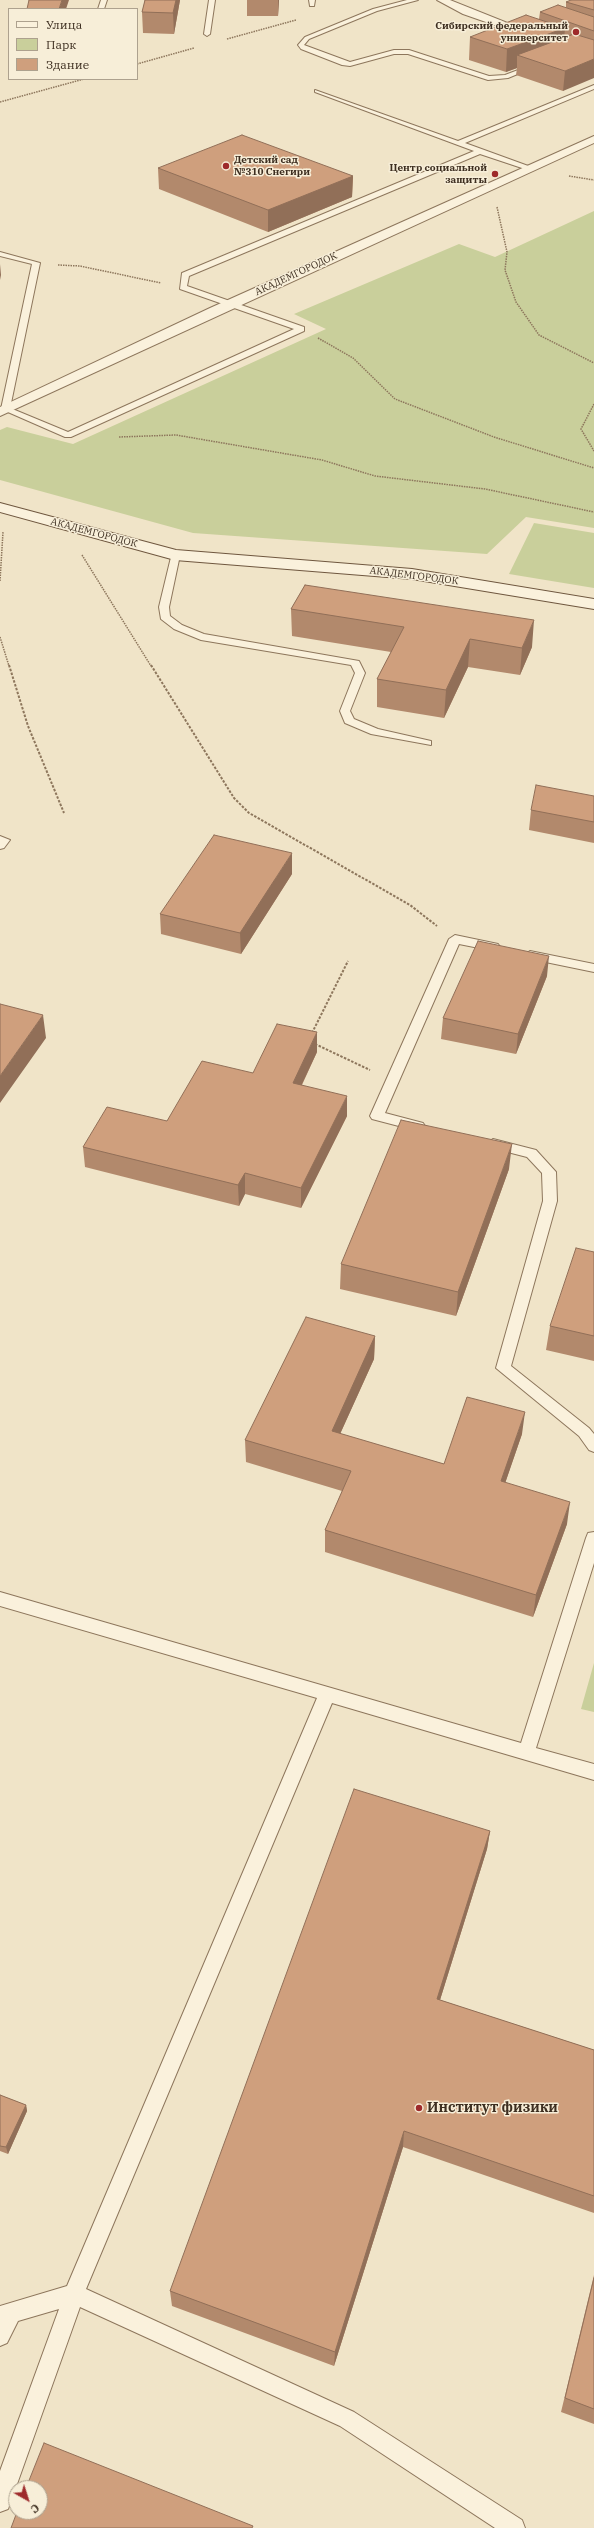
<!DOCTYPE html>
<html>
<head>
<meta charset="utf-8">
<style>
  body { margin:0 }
  #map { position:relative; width:594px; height:2528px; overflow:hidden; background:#f0e4c8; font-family:"IBM Plex Serif",serif }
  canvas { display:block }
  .legend { position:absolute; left:8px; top:8px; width:130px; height:72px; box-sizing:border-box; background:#f7eed8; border:1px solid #ada18e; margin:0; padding:5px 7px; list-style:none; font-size:12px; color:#3d2e20 }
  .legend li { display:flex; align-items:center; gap:8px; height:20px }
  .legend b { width:20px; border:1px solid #ada18e }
  .north { position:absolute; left:8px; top:2480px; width:40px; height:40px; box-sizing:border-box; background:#f7eed8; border:1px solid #ada18e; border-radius:50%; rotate:141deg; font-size:11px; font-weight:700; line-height:16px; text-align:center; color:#3d2e20 }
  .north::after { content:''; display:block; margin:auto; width:14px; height:18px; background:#9e2a2b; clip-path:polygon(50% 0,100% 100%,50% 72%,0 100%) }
</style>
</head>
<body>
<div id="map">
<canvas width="594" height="2528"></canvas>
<ul class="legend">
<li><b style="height:5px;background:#faf1dc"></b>Улица</li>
<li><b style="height:11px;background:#c9cf9b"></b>Парк</li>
<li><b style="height:11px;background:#cf9f7d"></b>Здание</li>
</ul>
<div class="north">С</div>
</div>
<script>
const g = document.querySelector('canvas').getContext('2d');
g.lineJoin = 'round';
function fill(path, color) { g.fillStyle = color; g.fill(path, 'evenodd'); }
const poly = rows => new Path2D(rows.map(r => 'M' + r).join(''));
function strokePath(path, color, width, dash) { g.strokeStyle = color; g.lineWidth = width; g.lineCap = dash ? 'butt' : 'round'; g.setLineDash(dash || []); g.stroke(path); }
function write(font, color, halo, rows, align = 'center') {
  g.font = font + ' "IBM Plex Serif",serif'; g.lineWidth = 3; g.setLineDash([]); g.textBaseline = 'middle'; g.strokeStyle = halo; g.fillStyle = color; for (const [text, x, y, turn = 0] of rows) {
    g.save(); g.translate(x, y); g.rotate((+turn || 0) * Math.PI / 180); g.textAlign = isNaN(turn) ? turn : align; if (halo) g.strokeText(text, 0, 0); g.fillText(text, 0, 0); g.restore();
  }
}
const green = poly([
  [594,211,594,528,526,517,487,554,193,533,0,480,0,430,7,427,73,444,326,329,294,314,459,244,495,257],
  [534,523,594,533,594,588,509,574],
  [594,1663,594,1712,581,1709]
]);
const pathFar1 = poly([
  [227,39,296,20],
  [137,64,194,48],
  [0,102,84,79],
  [569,176,594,180],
  [497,207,507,252,505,270,516,302,539,335,594,363],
  [58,265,80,266,161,283],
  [318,338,353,358,395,399,494,437,594,468],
  [594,404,581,429,594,451],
  [119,437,176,435,322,460,375,476,485,489,594,512],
  [82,555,151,666],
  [0,581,3,532],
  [0,637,9,666]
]);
const path = poly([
  [9,665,28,726,64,813],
  [151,665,234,798,249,813,410,905,437,926],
  [312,1033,348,961],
  [315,1044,370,1070]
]);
const lane = poly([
  [101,0,107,0,104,9,98,9,101,0],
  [209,0,215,0,210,34,207,36,204,34,209,0],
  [309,0,315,0,314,6,310,6,309,0],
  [407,0,418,0,377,11,309,39,304,45,350,62,394,50,409,50,489,76,505,75,534,64,537,66,508,78,488,80,408,54,394,54,350,66,342,65,301,49,298,45,305,37,373,9,407,0],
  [594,85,594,89,465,143,531,167,531,171,480,154,189,276,187,286,304,327,304,331,71,437,65,437,1,409,32,264,0,256,0,252,40,263,10,408,68,432,294,329,180,289,182,273,474,151,315,92,315,90,458,141,594,85],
  [172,553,180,555,169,607,170,616,182,625,204,634,359,661,365,673,350,711,354,719,378,729,431,741,431,745,371,734,345,723,340,711,355,673,351,665,201,640,174,629,161,619,159,607,172,553],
  [0,836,10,840,4,848,0,849,0,836],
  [455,935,498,944,500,947,494,951,459,944,385,1113,423,1123,425,1126,418,1131,372,1119,370,1116,449,939,455,935],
  [530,951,594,964,594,972,526,958,524,955,530,951],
  [493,1139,536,1150,556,1172,557,1201,511,1366,589,1428,594,1434,594,1452,589,1450,579,1436,496,1368,543,1201,542,1173,527,1157,488,1147,486,1144,493,1139],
  [594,1532,594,1563,536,1748,594,1764,594,1780,332,1703,86,2289,354,2412,522,2520,525,2528,495,2528,340,2426,80,2307,11,2501,8,2509,0,2512,0,2471,59,2309,18,2321,7,2343,0,2346,0,2306,67,2286,317,1698,0,1606,0,1592,521,1743,586,1538,588,1533,594,1532]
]);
const street = poly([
  [437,0,450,0,535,34,526,36,463,14,437,0],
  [594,136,594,143,0,416,0,407,210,308,594,136]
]);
const secondary = poly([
  [0,503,176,550,412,569,594,599,594,609,412,579,175,560,0,512,0,503]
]);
const wall = poly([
  [145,0,180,0,174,34,143,33,142,12],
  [247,0,279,0,278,16,247,16],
  [594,0,594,59,563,91,516,75,517,68,506,72,469,60,470,37,539,19,540,12,566,8,566,2],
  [158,168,353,176,352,197,268,232,159,189],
  [305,585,532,647,520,675,468,667,444,718,377,707,377,679,391,652,292,636,291,609],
  [594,796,594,843,529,830,531,810],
  [292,874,241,954,161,934,160,914],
  [547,976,516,1054,441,1039,443,1018],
  [317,1052,302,1085,347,1116,301,1208,245,1194,239,1206,85,1167,83,1147,167,1121,253,1073],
  [509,1169,456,1316,340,1289,341,1264],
  [594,1252,594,1361,546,1350,550,1326],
  [375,1336,374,1359,340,1434,444,1464,522,1434,505,1483,567,1524,533,1617,325,1552,325,1530,342,1491,246,1462,245,1440],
  [490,1831,487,1849,440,2000,594,2050,594,2213,403,2147,334,2366,172,2306,170,2291],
  [0,2095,26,2105,27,2111,8,2154,0,2151],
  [594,2275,594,2424,561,2412]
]);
const shadedWall = poly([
  [62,0,69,0,66,9,59,9],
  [176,0,180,0,174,34,173,13],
  [278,0,279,0,278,16],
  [565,28,563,51,517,55,517,68,506,72,507,49],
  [594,59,594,78,563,91,565,71],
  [353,176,352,197,268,232,268,210],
  [0,264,1,275,0,280],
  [534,620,532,647,520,675,522,648],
  [470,639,468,667,444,718,446,690],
  [292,853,292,874,241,954,240,933],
  [549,956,547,976,516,1054,518,1034],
  [43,1015,46,1038,0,1103,0,1076],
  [317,1032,317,1052,293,1103,293,1083],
  [347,1096,347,1116,301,1208,301,1188],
  [512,1144,509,1169,456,1316,458,1292],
  [245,1173,245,1194,239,1206,238,1185],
  [375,1336,374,1359,331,1454,332,1431],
  [525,1412,522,1434,498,1504,501,1481],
  [570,1502,567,1524,533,1617,536,1595],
  [490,1831,487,1849,435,2016,437,1999],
  [26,2105,27,2111,8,2154,6,2147],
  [404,2131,403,2147,334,2366,335,2352]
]);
const building = poly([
  [29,0,62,0,59,9,27,9,29,0],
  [145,0,176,0,173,13,142,12,145,0],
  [571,0,594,0,594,10,566,2,571,0],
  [558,5,594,17,594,31,540,12,558,5],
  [526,15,565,28,507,49,470,37,526,15],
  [574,34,594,40,594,59,565,71,517,55,574,34],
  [242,135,353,176,268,210,158,168,242,135],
  [305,585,534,620,522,648,470,639,446,690,377,679,404,627,291,609,305,585],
  [536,785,594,796,594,822,531,810,536,785],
  [214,835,292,853,240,933,160,914,214,835],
  [478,941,549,956,518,1034,443,1018,478,941],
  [0,1004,43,1015,0,1076,0,1004],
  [277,1024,317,1032,293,1083,347,1096,301,1188,245,1173,238,1185,83,1147,107,1107,167,1121,202,1061,253,1073,277,1024],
  [401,1120,512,1144,458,1292,341,1264,401,1120],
  [576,1248,594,1252,594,1336,550,1326,576,1248],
  [306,1317,375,1336,332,1431,444,1464,467,1397,525,1412,501,1481,570,1502,536,1595,325,1530,351,1471,245,1440,306,1317],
  [354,1789,490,1831,437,1999,594,2050,594,2196,404,2131,335,2352,170,2291,354,1789],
  [0,2095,26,2105,6,2147,0,2146,0,2095],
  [594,2278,594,2409,565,2398,594,2278],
  [44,2443,253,2526,252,2528,11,2528,17,2512,40,2512,40,2488,26,2488,44,2443]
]);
const markers = [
  [576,32,4,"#9e2a2b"],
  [226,166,4,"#9e2a2b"],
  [495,174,4,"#9e2a2b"],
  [419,2108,4,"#9e2a2b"]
];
const farPoinames = [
  ["Сибирский федеральный",568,26],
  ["университет",568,38],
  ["Детский сад",234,160,"left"],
  ["№310 Снегири",234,172,"left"],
  ["Центр социальной",487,168],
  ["защиты",487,180]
];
const farStreetnames = [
  ["АКАДЕМГОРОДОК",296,274,-25],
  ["АКАДЕМГОРОДОК",94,533,15],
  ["АКАДЕМГОРОДОК",414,576,7]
];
const nearPoinames = [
  ["Институт физики",427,2108]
];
fill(green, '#c9cf9b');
strokePath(lane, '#8d765c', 2);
strokePath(street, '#8d765c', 2);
strokePath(secondary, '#6f573f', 2);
strokePath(pathFar1, '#8d765c', 1.5, [1.5, 1]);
strokePath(path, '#8d765c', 2, [2.5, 1.5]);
fill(lane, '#faf1dc');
fill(street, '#faf1dc');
fill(secondary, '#faf1dc');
fill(wall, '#b2896c');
fill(shadedWall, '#916f58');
fill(building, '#cf9f7d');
strokePath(building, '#916f58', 1);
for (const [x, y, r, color] of markers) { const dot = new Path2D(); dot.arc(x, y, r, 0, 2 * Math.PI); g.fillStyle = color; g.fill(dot); strokePath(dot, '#f7eed8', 1.5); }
write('bold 10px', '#3d2e20', '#f7eed8', farPoinames, 'right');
write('10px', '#3d2e20', '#f7eed8', farStreetnames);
write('bold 14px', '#3d2e20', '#f7eed8', nearPoinames, 'left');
</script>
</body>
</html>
